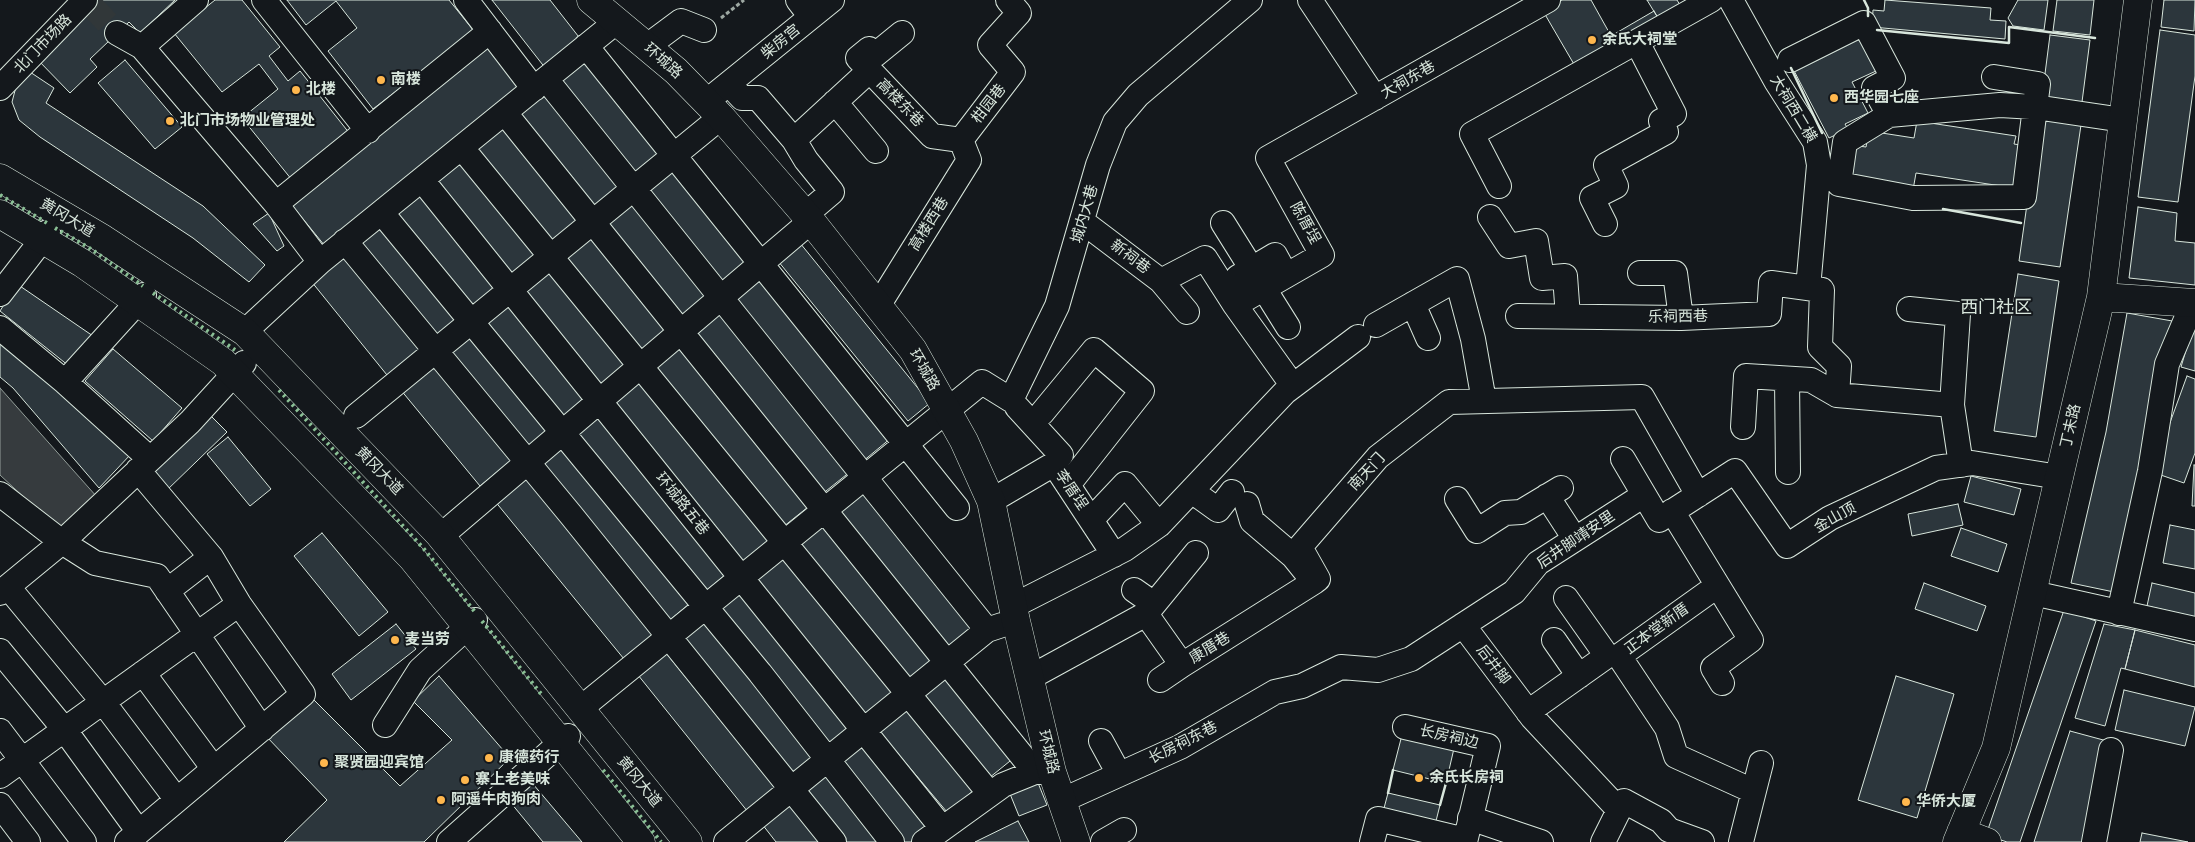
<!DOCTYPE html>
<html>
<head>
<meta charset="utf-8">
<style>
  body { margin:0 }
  canvas { display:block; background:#14181c }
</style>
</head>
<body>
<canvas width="2195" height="842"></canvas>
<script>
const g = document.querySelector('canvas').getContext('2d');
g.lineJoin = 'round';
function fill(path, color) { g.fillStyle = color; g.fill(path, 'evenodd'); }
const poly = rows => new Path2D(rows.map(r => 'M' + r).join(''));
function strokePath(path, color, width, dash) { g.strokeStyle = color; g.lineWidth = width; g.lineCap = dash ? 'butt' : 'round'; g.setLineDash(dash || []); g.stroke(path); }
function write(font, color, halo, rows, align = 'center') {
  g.font = font + ' "Open Sans","Noto Sans SC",sans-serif'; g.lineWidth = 4; g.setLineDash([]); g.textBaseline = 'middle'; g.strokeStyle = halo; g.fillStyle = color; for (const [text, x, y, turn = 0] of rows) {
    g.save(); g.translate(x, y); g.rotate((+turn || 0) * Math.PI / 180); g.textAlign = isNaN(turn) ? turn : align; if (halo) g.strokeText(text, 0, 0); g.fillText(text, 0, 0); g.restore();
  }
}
const water = poly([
  [0,388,97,497,58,529,0,475,0,388]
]);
const building = poly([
  [96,0,175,0,140,33,129,22,90,59,97,67,70,93,36,58,96,0],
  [215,0,242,0,280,47,269,56,288,81,300,71,350,134,292,180,242,118,278,89,259,64,222,92,174,33,215,0],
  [287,0,449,0,474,31,373,109,328,51,357,28,336,1,306,25,287,0],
  [492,0,550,0,582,41,546,69,492,0],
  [1562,0,1591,0,1615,43,1575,66,1543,11,1562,0],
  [1647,0,1677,0,1680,5,1658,18,1647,0],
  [1885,0,1991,8,1990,20,2006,21,2005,39,1872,27,1873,10,1884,11,1885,0],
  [2018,0,2048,0,2044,30,2013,26,2008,18,2018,0],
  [2057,0,2094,0,2090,35,2053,31,2057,0],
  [2164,0,2195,0,2194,31,2161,27,2164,0],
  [1654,11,1658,18,1615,43,1611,36,1654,11],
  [1862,26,1876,71,1852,82,1868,113,1845,124,1848,129,1829,138,1790,63,1862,26],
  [2160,30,2195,35,2195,76,2178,202,2138,197,2160,30],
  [2050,35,2090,40,2082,102,2042,97,2050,35],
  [492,40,527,84,325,246,290,203,492,40],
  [584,58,664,155,635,179,555,82,584,58],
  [125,60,182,127,155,149,98,83,125,60],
  [27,70,54,88,46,103,203,206,265,265,249,282,193,238,40,137,19,120,12,102,17,83,27,70],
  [543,92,623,189,594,213,514,115,543,92],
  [2039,119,2081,125,2060,267,2019,261,2039,119],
  [1917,121,2016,136,2014,144,2027,146,2021,189,1916,173,1913,190,1846,180,1851,145,1866,147,1869,131,1914,138,1917,121],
  [503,124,583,221,554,245,474,148,503,124],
  [463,158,543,255,513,279,433,182,463,158],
  [671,165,752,263,722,287,642,189,671,165],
  [421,192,501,289,472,313,392,216,421,192],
  [631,199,711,296,681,320,601,223,631,199],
  [2138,207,2177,213,2175,241,2195,243,2195,285,2129,278,2138,207],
  [269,213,284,246,277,251,253,224,269,213],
  [384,224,464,321,435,345,355,248,384,224],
  [590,232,671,329,642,353,561,256,590,232],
  [800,243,930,403,908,421,778,261,800,243],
  [345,254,425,352,391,380,311,281,345,254],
  [551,266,631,363,602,387,522,290,551,266],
  [2018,274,2059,281,2036,437,1994,431,2018,274],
  [762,279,891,438,862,462,733,302,762,279],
  [17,284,93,336,69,366,0,311,17,284],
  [510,300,590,397,561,421,480,324,510,300],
  [722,312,851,471,821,495,693,336,722,312],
  [2127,313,2178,322,2114,592,2071,583,2106,432,2127,313],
  [2195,320,2195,371,2181,367,2195,320],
  [472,331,552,428,522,452,442,355,472,331],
  [0,342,131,454,99,488,13,388,0,377,0,342],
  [683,344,813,503,783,527,654,368,683,344],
  [113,349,182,408,153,441,85,381,113,349],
  [433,362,513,459,480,486,400,389,433,362],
  [2187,376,2195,379,2195,453,2184,483,2152,472,2187,376],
  [642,379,771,538,742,562,612,402,642,379],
  [601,412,731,570,701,595,572,435,601,412],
  [210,415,227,432,166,491,149,475,210,415],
  [228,437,271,489,250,506,207,454,228,437],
  [565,441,694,600,665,624,535,465,565,441],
  [2194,465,2195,465,2195,506,2192,506,2194,465],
  [524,476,653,635,624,659,494,500,524,476],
  [1971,476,2021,489,2014,515,1964,502,1971,476],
  [867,490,977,626,949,649,838,512,867,490],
  [1958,504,1963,525,1912,536,1908,514,1958,504],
  [827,522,937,659,909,681,799,544,827,522],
  [2170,525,2195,530,2195,569,2163,563,2170,525],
  [1961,528,2007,544,1998,572,1951,556,1961,528],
  [322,533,388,612,359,636,294,556,322,533],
  [782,557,893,693,864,716,754,580,782,557],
  [1924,583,1986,606,1977,631,1915,609,1924,583],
  [2152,583,2195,593,2195,617,2147,606,2152,583],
  [744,590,854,727,826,749,716,613,744,590],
  [2064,610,2096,621,2020,842,2007,842,1986,835,2064,610],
  [708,619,818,755,790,778,680,641,708,619],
  [396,624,416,649,351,700,332,674,396,624],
  [2104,624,2135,630,2125,669,2121,668,2105,726,2075,718,2104,624],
  [2135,630,2195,645,2195,687,2125,669,2135,630],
  [666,653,776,789,748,812,638,675,666,653],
  [946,674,1015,757,989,778,920,695,946,674],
  [439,676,510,758,424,842,284,842,327,800,266,736,310,696,400,786,452,740,413,701,439,676],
  [1896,676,1954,694,1917,818,1858,800,1896,676],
  [2124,690,2195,707,2185,746,2115,730,2124,690],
  [904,708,973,791,947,812,878,730,904,708],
  [1403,731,1455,744,1446,783,1393,770,1403,731],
  [2070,731,2107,741,2085,842,2034,842,2070,731],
  [864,742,931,825,911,842,901,842,838,763,864,742],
  [827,772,884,842,841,842,801,792,827,772],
  [1036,778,1047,805,1019,816,1008,789,1036,778],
  [533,784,582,842,543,842,511,803,533,784],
  [1388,793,1440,805,1435,825,1383,812,1388,793],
  [788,803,820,842,776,842,762,824,788,803],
  [1018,821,1029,842,975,842,1018,821],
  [2142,833,2188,842,2140,842,2142,833]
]);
const minorTunnel = poly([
  [91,5,117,33]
]);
const path = poly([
  [721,18,744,0]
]);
const minor = poly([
  [264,0,368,131],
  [466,0,534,89],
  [798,0,811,17],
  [1310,0,1375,98],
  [1731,0,1776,81,1815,142,1819,165,1808,288],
  [117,33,142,47,196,0],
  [902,33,875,55,869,49,858,58,932,136,961,140],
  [586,46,957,508],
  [142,47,276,204,320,262,253,324],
  [646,47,681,21,704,30],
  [1790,60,1864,23,1893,78,1874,88,1889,115],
  [1994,77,2038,84,2035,107,2024,197,1913,198,1839,184,1845,142,1889,115,2000,105,2035,107,2123,120],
  [546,79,987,630],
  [729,84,742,98,758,98,794,140,806,160,832,192,805,215],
  [0,88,85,0],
  [717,93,832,0],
  [835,102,876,151],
  [505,113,1035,772],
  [794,140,869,71],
  [961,140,1013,72,990,45,1019,13,1008,0],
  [462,148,990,794],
  [422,180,942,828],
  [1499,186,1472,134,1711,0],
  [276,204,490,31],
  [382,213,760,673,892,842],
  [1490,217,1509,246,1536,241,1542,278,1565,276,1568,317],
  [1083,222,1161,281,1205,258,1235,305,1293,386],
  [1223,223,1288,327],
  [1605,224,1592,198,1616,186,1606,165,1666,132,1661,121,1674,114,1637,42],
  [345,241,571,515,834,842],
  [320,262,616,22],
  [1640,273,1675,273,1681,318],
  [1238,277,1275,255,1286,275],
  [1161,281,1187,312],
  [0,294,48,232],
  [1413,304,1428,338],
  [1235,305,1322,255,1268,158,1548,0],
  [878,306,969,160,961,140],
  [1909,309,1958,314,1952,405],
  [1518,316,1681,318,1769,314,1771,283,1822,290,1820,347,1839,366,1837,395],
  [1376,325,1457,279,1473,339,1484,401],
  [0,328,65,382,150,459],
  [1787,379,1788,472],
  [65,382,144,295],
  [1017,407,1061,455,1054,464,1114,555],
  [1042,413,1094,350,1142,391,1068,485],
  [356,416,721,117],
  [1743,427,1746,376,1811,380,1837,395,1952,405,1961,465],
  [1623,459,1659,520,1735,471,1787,546,1830,518,1936,468,1972,463,2059,477],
  [1193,492,1218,510,1232,492],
  [0,494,62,542,95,563,157,576,262,729],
  [1547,496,1575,539],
  [1457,499,1477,531,1505,513,1521,512,1561,488],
  [991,501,1054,464],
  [1672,511,1751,640,1713,668,1722,683],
  [1091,520,1125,484,1159,525],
  [449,529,811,221],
  [1314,582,1318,579,1300,547,1378,457,1449,402,1642,397,1698,495],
  [1717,586,1619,656,1667,728,1676,756,1753,791],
  [8,587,103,702,177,800],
  [1134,590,1154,604],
  [167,591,211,557],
  [0,593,62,542,190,422,244,363],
  [2033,593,2195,629],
  [1013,606,1125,549,1159,525,1285,392,1358,337],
  [2119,613,2150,471,2167,364,2193,303],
  [1146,614,1196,553],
  [1463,625,1532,717,1619,810,1603,842],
  [1554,640,1579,676],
  [0,651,64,729,139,832],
  [143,673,214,769],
  [1031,677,1146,614,1182,665,1314,582,1293,556,1252,521,1247,504],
  [1160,680,1182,665],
  [591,700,982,382,1011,400,1057,306,1098,165,1115,122,1138,95,1250,0],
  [1528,712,1607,656,1566,598],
  [385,725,420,670,475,620],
  [1405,727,1488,746,1465,842],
  [0,731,84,842],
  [1101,741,1119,774],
  [0,776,239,604],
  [1063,800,1180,747,1275,692,1302,686,1341,667,1378,670,1411,659,1514,592,1538,563,1644,495],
  [0,805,28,842],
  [1619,810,1624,801,1661,821,1669,830,1702,842],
  [1470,818,1541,842],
  [127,842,303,694,239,604,211,557,138,470],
  [449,842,568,736],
  [726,842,987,630,1002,625],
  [924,842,1003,785,1035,772,1050,772],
  [1103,842,1124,830],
  [1372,842,1378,819,1465,840],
  [1741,842,1761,763],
  [2094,842,2111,750]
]);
const major = poly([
  [591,0,676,71,721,117,811,221,913,350,964,441,991,501,1016,621,1052,772,1076,842],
  [0,178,100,237,245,332,438,533,688,842],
  [0,214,82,263,223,362,412,558,641,842],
  [2101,297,2195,303],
  [1961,832,1987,842],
  [1957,842,1996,748,2101,297,2138,0]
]);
const hedge = poly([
  [0,195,47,223],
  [55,228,91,249,143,286],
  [153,293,235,350],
  [279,390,424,549,475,612],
  [482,621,542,695],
  [603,770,661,842]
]);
const wall = poly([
  [1864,0,1868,8,1868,16],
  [1877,30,2009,43,2009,27,2095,38],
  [1791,68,1822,133],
  [1943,209,2021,223],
  [1388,793,1393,770],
  [1440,805,1446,783]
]);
const markers = [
  [1592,40,5,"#ffb74d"],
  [381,80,5,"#ffb74d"],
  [296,90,5,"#ffb74d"],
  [1834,98,5,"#ffb74d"],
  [170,121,5,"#ffb74d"],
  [395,640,5,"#ffb74d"],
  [489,758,5,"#ffb74d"],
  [324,763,5,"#ffb74d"],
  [1419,778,5,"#ffb74d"],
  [465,780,5,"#ffb74d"],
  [441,800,5,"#ffb74d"],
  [1906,802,5,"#ffb74d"]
];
const poiNames = [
  ["余氏大祠堂",1602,40],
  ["南楼",391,80],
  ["北楼",306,90],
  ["西华园七座",1844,98],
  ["北门市场物业管理处",180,121],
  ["麦当劳",405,640],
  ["康德药行",499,758],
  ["聚贤园迎宾馆",334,763],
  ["余氏长房祠",1429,778],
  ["寨上老美味",475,780],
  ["阿遥牛肉狗肉",451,800],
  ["华侨大厦",1916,802]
];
const streetNames = [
  ["柴房宫",781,42,-39],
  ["北门市场路",43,44,-46],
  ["环城路",663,61,41],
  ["大祠东巷",1408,80,-30],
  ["高楼东巷",900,103,46],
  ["柑园巷",989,104,-52],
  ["大祠西二横",1793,109,59],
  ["城内大巷",1085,214,-74],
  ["黄冈大道",67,218,31],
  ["陈厝埕",1305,223,61],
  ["高楼西巷",929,224,-58],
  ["新祠巷",1130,257,37],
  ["乐祠西巷",1678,317,-1],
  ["环城路",924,370,60],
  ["丁未路",2071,426,-77],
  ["黄冈大道",379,471,46],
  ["南天门",1367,472,-47],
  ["李厝埕",1071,490,56],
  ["环城路五巷",682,504,51],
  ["金山顶",1835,518,-29],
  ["后井脚靖安里",1576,540,-34],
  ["正本堂新厝",1657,629,-36],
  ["康厝巷",1210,648,-32],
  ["后井脚",1493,665,53],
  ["长房祠边",1449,737,13],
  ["长房祠东巷",1183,743,-27],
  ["环城路",1048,752,76],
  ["黄冈大道",639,782,51]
];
const quarterNames = [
  ["西门社区",1996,308]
];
fill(water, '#363b3e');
strokePath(water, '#939e99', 1);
fill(building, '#2c363c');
strokePath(building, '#d8e6dc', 1);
strokePath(minorTunnel, '#313739', 24, [24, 12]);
strokePath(minor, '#d8e6dc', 26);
strokePath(major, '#d8e6dc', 29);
strokePath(path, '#9da8a2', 3, [4, 2.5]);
strokePath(minor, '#14181c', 24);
strokePath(major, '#14181c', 28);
strokePath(hedge, '#8ac095', 4, [2.5, 4]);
strokePath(wall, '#d8e6dc', 2.5);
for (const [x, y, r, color] of markers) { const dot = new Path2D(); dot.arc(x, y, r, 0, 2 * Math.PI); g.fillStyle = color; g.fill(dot); strokePath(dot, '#14181c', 2); }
write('bold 15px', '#d8e6dc', '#14181c', poiNames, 'left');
write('15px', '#d8e6dc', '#14181c', streetNames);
write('18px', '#d8e6dc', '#14181c', quarterNames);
</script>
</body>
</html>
